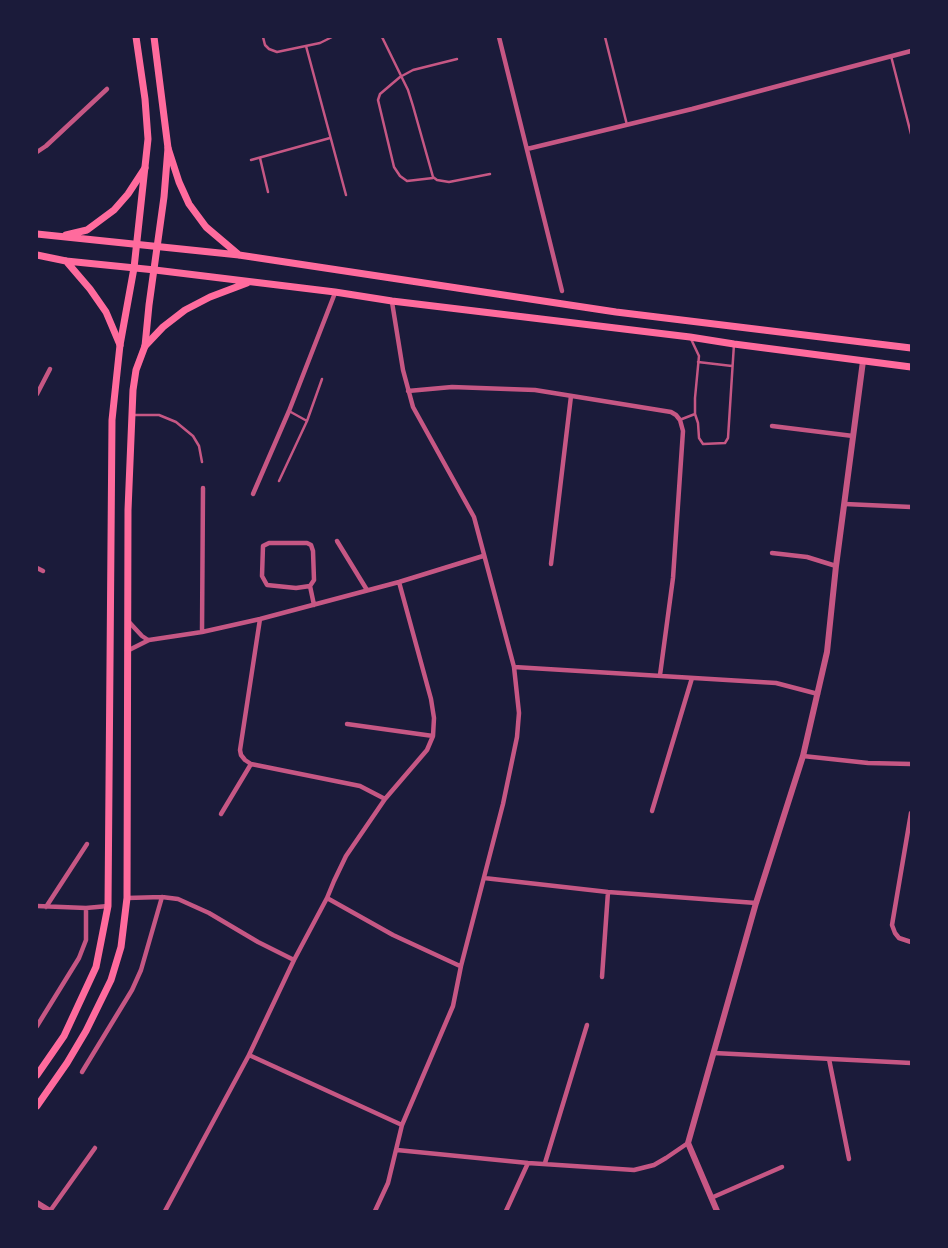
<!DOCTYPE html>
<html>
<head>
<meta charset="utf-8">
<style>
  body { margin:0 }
  #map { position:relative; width:948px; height:1248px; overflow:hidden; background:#1b1b3a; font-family:Ubuntu,sans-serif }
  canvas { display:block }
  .frame { position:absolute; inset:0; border:38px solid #1b1b3a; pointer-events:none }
</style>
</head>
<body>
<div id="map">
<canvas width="948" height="1248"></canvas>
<div class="frame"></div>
</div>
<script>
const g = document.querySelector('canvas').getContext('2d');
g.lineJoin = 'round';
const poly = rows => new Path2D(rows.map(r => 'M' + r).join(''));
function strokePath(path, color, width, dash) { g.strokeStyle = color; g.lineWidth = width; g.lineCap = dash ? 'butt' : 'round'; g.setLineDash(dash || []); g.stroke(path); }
const service = poly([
  [263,37,265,45,269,49,277,52,320,43,332,37],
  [382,37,408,90,413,106,433,177,437,180,449,182,490,174],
  [605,37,627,125],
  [306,46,346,195],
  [891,56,911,134],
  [260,158,268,192],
  [251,160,330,138],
  [433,178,407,181,400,176,394,167,378,100,380,94,400,77,413,70,457,59],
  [691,339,699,356,695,398,695,414,698,423,699,438,703,444,725,443,728,438,734,344],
  [698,362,732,366],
  [289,411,307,421],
  [135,415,159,415,176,422,193,436,199,446,202,462],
  [682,419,695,414],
  [279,481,307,421,322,379]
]);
const minor = poly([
  [499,37,562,291],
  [527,149,692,109,797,81,911,51],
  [37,152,46,146,107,89],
  [408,391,452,387,535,390,671,412,676,415,680,420,683,431,673,578,660,675],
  [37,394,50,369],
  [772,426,853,436],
  [253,494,289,411,335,293],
  [845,504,911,507],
  [337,541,367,590],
  [772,553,807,557,836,566],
  [551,564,571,396],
  [37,568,43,571],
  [310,586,296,588,267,585,262,576,263,546,269,543,307,543,311,545,313,551,314,580,310,586,314,605],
  [260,619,240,750,241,755,245,760,251,764,360,786,385,799],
  [129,622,142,636,148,640],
  [202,632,203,488],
  [127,651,149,640,202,632,260,619,399,582,483,556],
  [514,667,776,683,818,694],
  [347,724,433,736],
  [803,756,868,763,911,764],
  [652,811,692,678],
  [911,813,892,925,895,933,899,938,911,942],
  [221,814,251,764],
  [484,878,608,892,756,903],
  [127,898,162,897,178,899,209,913,258,942,294,960],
  [327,898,393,935,460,966],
  [37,906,86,908,108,906],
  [46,907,87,844],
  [602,977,608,892],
  [37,1026,79,958,86,940,86,908],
  [714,1053,911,1063],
  [249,1055,402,1125],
  [829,1059,849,1159],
  [82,1072,132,990,141,970,162,897],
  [397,1150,528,1163,634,1170,654,1165,666,1158,688,1143],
  [545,1163,587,1025],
  [711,1198,782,1167],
  [50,1211,95,1148],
  [165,1211,249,1055,294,960,327,898,334,881,346,856,385,799,427,750,433,736,434,718,431,699,399,582],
  [375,1211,388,1183,402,1125,453,1006,461,966,503,804,517,737,519,713,514,667,474,517,413,407,403,370,392,302],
  [506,1211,528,1163]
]);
const tertiary = poly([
  [37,1203,50,1211],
  [717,1211,688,1143,756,903,803,756,827,652,836,566,863,361]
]);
const secondary = poly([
  [37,1075,64,1036,96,967,108,906,112,420,120,345,134,268,148,139,145,99,136,37],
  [37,1106,67,1063,86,1031,111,980,121,947,127,898,128,510,133,390,136,370,145,346,149,305,164,197,168,148,154,37]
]);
const primary = poly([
  [168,148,179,182,189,204,206,227,239,255],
  [37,234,239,255,616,312,911,348],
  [66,235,87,230,114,210,128,194,145,168],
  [37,255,66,261,155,270,335,292,392,301,690,337,734,344,911,367],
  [66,261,90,289,106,312,120,345],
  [145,346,163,327,185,310,210,297,247,283]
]);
strokePath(service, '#c65784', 2.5);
strokePath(minor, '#c65784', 4.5);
strokePath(tertiary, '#c65784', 6);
strokePath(secondary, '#ff6b9d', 7);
strokePath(primary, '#ff6b9d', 7);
</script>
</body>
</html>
